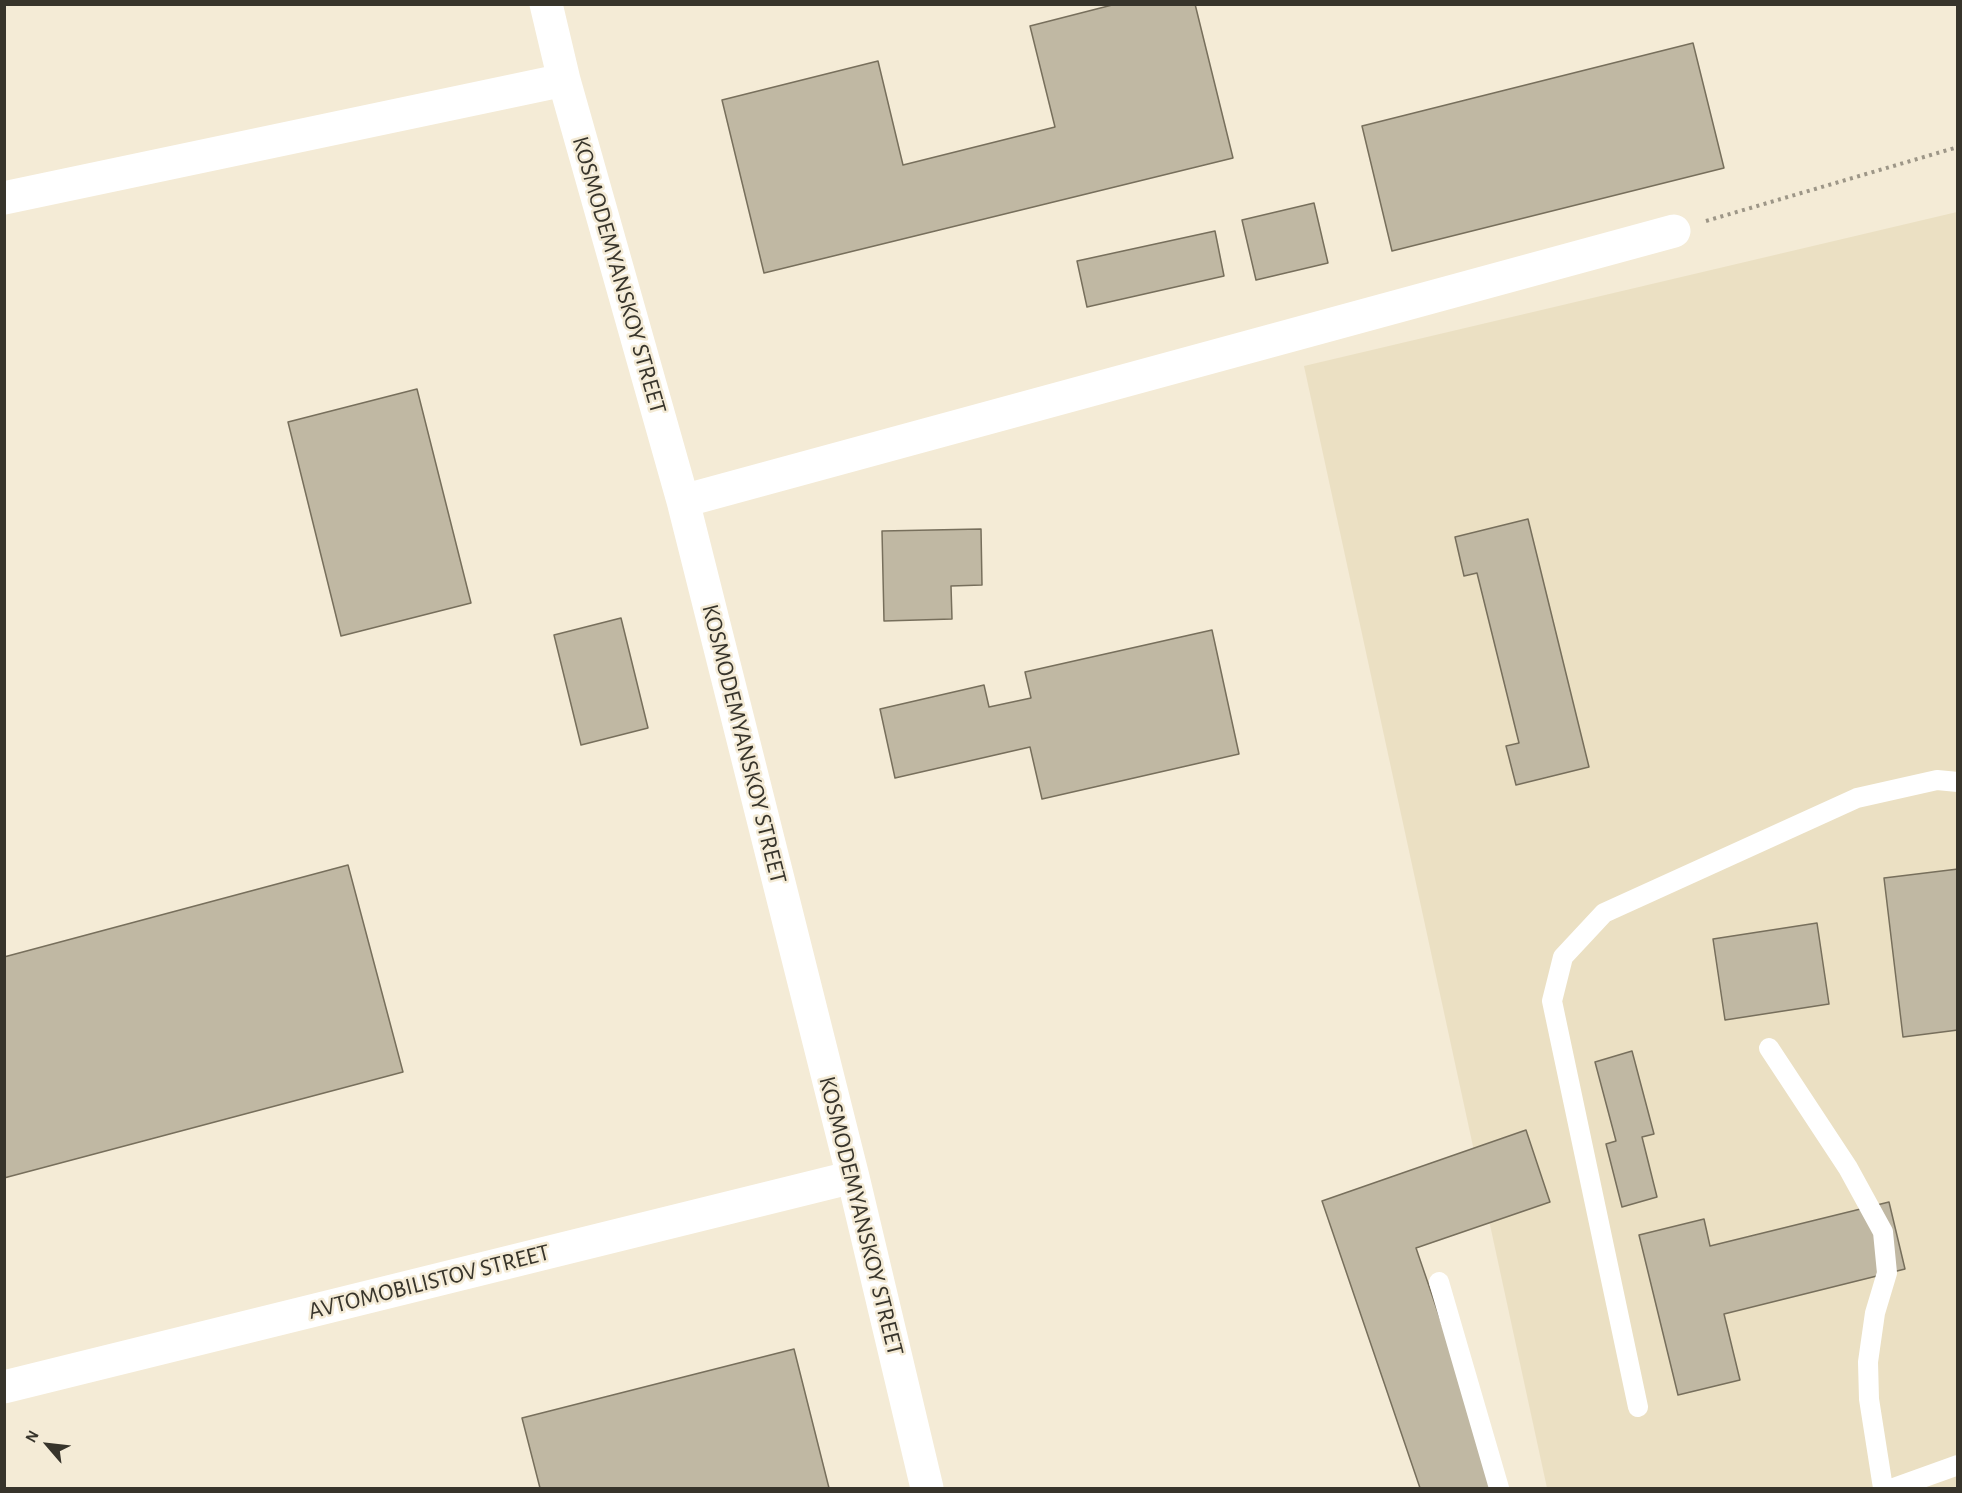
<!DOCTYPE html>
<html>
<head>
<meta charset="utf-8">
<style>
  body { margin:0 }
  #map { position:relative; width:1962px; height:1493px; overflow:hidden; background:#f4ebd6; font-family:"Alegreya Sans",sans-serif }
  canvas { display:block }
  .frame { position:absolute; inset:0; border:6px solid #37342b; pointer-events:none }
  .north { position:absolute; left:18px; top:1415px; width:60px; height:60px; -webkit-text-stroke:4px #f4ebd6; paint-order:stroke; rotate:298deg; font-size:16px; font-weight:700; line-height:24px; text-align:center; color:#37342b }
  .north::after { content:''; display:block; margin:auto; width:21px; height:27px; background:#37342b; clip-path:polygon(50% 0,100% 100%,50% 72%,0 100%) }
</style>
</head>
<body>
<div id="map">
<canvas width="1962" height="1493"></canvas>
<div class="frame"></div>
<div class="north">N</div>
</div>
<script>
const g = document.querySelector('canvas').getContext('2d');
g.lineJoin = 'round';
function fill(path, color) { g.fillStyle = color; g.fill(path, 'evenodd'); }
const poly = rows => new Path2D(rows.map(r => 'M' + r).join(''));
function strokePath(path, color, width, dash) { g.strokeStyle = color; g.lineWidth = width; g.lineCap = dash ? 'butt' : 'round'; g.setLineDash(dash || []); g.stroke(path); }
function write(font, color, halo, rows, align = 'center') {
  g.font = font + ' "Alegreya Sans",sans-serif'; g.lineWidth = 5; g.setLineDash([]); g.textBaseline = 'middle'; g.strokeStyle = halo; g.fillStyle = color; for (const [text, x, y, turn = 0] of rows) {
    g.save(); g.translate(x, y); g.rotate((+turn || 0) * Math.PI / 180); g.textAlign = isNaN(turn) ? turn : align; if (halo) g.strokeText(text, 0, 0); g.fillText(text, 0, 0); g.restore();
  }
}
const built = poly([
  [1957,212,1957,1488,1547,1488,1304,366]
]);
const building = poly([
  [1116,4,1195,4,1233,158,764,273,722,100,878,61,903,165,1055,127,1030,26,1116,4],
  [1693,43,1724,168,1392,251,1362,126,1693,43],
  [1314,203,1328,263,1256,280,1242,220,1314,203],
  [1215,231,1224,276,1087,307,1077,261,1215,231],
  [417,389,471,603,341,636,288,422,417,389],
  [1528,519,1589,767,1516,785,1506,746,1519,743,1477,573,1464,576,1455,537,1528,519],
  [981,529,982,585,951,586,952,619,884,621,882,531,981,529],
  [621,618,648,728,581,745,554,635,621,618],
  [1212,630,1239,754,1042,799,1030,747,895,778,880,709,984,685,989,707,1031,698,1025,672,1212,630],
  [348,865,403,1072,4,1178,4,957,348,865],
  [1958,869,1958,1030,1903,1037,1884,878,1958,869],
  [1817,923,1829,1004,1725,1020,1713,939,1817,923],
  [1632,1051,1654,1134,1642,1137,1657,1197,1622,1207,1606,1144,1616,1141,1595,1062,1632,1051],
  [1526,1130,1550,1202,1416,1248,1498,1488,1420,1488,1322,1201,1526,1130],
  [1889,1202,1905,1269,1724,1314,1740,1380,1678,1395,1639,1235,1704,1219,1710,1246,1889,1202],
  [794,1349,829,1488,540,1488,522,1418,794,1349]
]);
const path = poly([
  [1706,221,1958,147]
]);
const service = poly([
  [1769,1048,1848,1168,1883,1232,1887,1273,1875,1313,1868,1362,1869,1399,1883,1488],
  [1439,1282,1499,1488],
  [1638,1407,1552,1001,1563,957,1604,913,1857,798,1937,780,1958,782],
  [1894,1488,1958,1465]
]);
const minor = poly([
  [546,4,564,80,683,501,853,1177,927,1488],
  [4,198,564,80],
  [683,501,1674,231],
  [4,1387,853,1177]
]);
const streetNames = [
  ["KOSMODEMYANSKOY STREET",619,275,74],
  ["KOSMODEMYANSKOY STREET",744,744,76],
  ["KOSMODEMYANSKOY STREET",861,1216,76],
  ["AVTOMOBILISTOV STREET",429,1282,-14]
];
fill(built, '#ebe0c3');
fill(building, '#c0b8a3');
strokePath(building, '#776f5c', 1.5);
strokePath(path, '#9d9687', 4, [3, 4.5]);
strokePath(service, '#fff', 20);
strokePath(minor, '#fff', 33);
write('24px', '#37342b', '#f4ebd6', streetNames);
</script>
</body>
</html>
